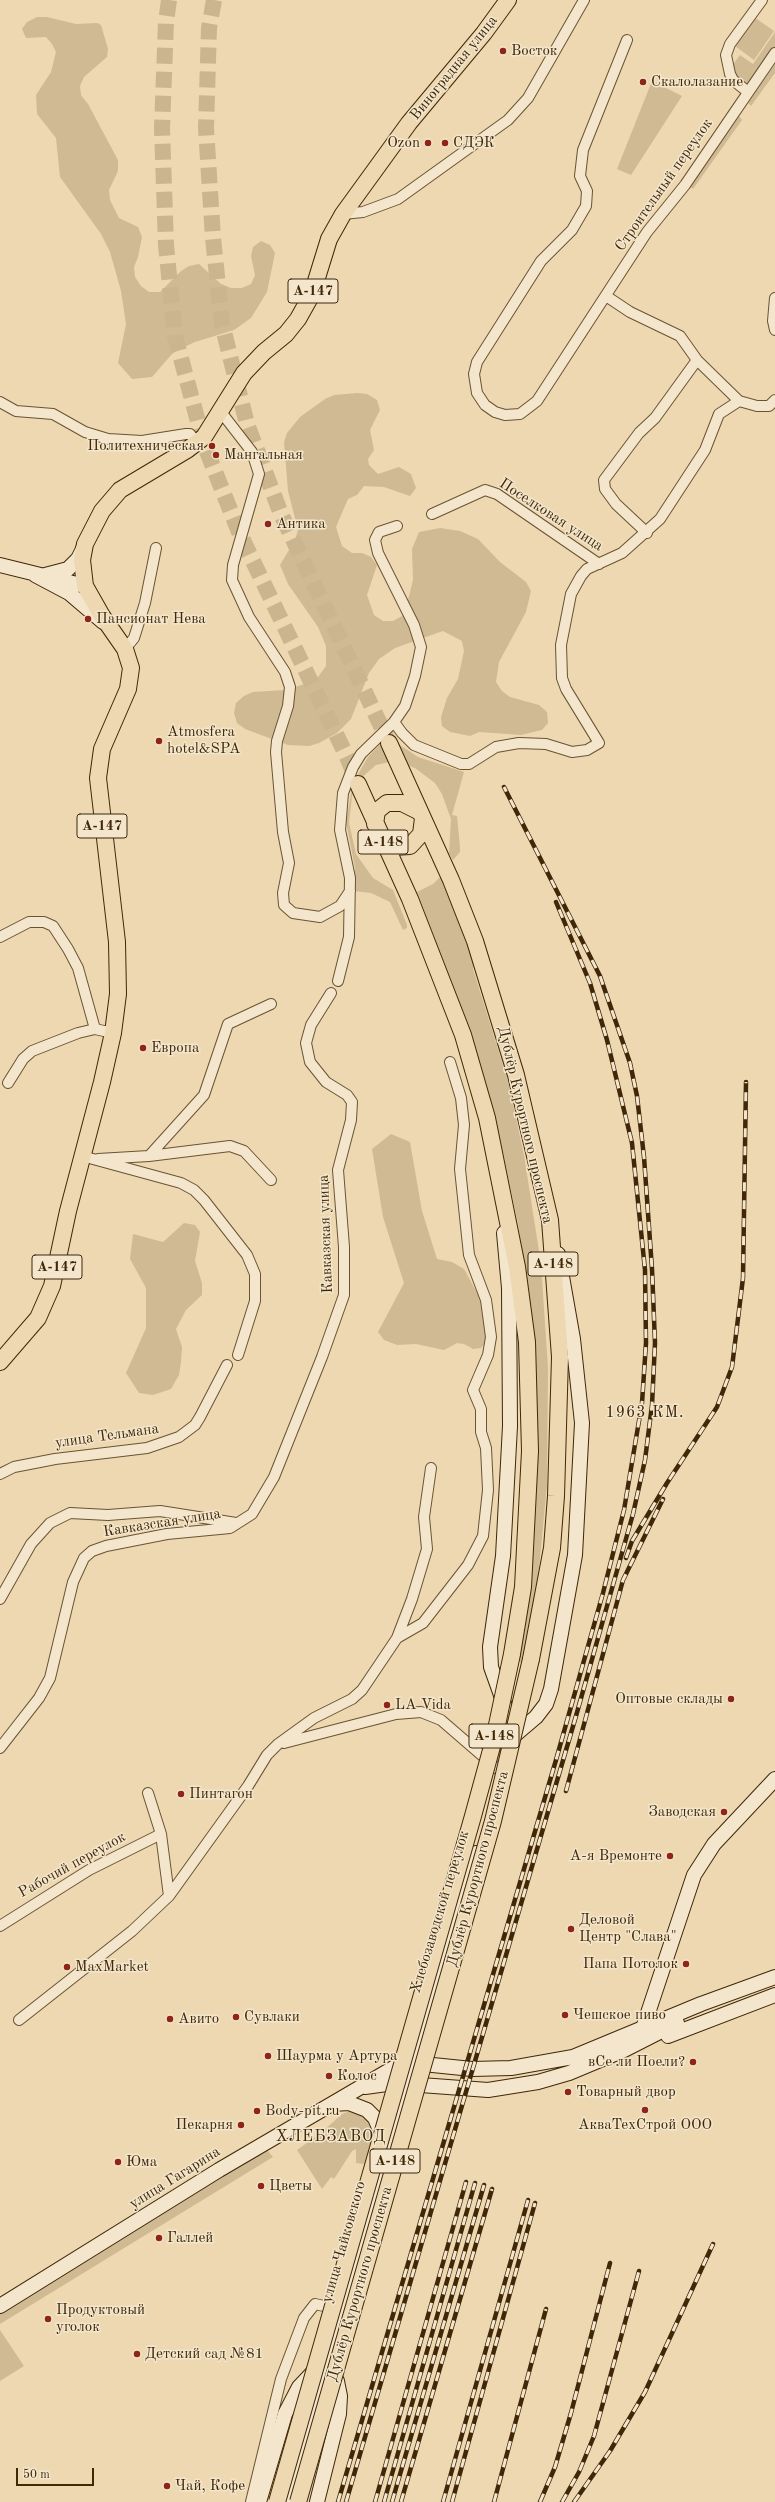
<!DOCTYPE html>
<html>
<head>
<meta charset="utf-8">
<style>
  body { margin:0 }
  #map { position:relative; width:775px; height:2502px; overflow:hidden; background:#edd8b1; font-family:"Old Standard TT",serif }
  canvas { display:block }
  .scale { position:absolute; left:16px; top:2468px; width:78px; height:18px; box-sizing:border-box; border:2px solid #3f2708; border-top:0; padding-left:5px; font-size:12px; line-height:14px; white-space:nowrap; color:#3f2708; -webkit-text-stroke:3px #f3e6cc; paint-order:stroke }
</style>
</head>
<body>
<div id="map">
<canvas width="775" height="2502"></canvas>
<div class="scale">50 m</div>
</div>
<script>
const g = document.querySelector('canvas').getContext('2d');
g.lineJoin = 'round';
function fill(path, color) { g.fillStyle = color; g.fill(path, 'evenodd'); }
const poly = rows => new Path2D(rows.map(r => 'M' + r).join(''));
function strokePath(path, color, width, dash) { g.strokeStyle = color; g.lineWidth = width; g.lineCap = dash ? 'butt' : 'round'; g.setLineDash(dash || []); g.stroke(path); }
function write(font, color, halo, rows, align = 'center') {
  g.font = font + ' "Old Standard TT",serif'; g.lineWidth = 3; g.setLineDash([]); g.textBaseline = 'middle'; g.strokeStyle = halo; g.fillStyle = color; for (const [text, x, y, turn = 0] of rows) {
    g.save(); g.translate(x, y); g.rotate((+turn || 0) * Math.PI / 180); g.textAlign = isNaN(turn) ? turn : align; if (halo) g.strokeText(text, 0, 0); g.fillText(text, 0, 0); g.restore();
  }
}
const green = poly([
  [37,17,47,17,76,24,97,23,101,25,108,49,107,57,84,77,80,86,81,95,88,104,118,160,118,171,109,190,110,200,119,218,138,227,142,237,138,257,134,267,135,277,141,286,149,292,160,292,181,271,189,266,199,264,221,284,231,288,242,288,251,284,255,275,251,256,253,247,261,241,270,245,275,253,267,292,251,318,234,330,195,342,180,349,172,354,152,377,132,379,118,363,126,324,121,291,110,252,101,234,60,177,56,138,37,114,36,95,51,72,56,52,52,44,46,37,26,38,22,29,27,22],
  [754,17,774,31,754,60,735,46],
  [775,32,775,49,748,86,738,79,732,66,740,55,753,64],
  [775,64,775,73,751,106,748,103],
  [652,81,682,96,631,175,617,169],
  [739,116,742,120,693,189,689,186],
  [357,393,367,394,377,400,380,410,370,430,374,450,368,459,369,465,378,474,399,467,411,474,416,488,410,496,384,487,364,486,357,495,348,499,336,527,342,546,352,553,362,553,371,557,377,565,367,595,374,615,383,621,393,621,402,616,406,608,413,580,412,549,419,532,440,528,460,531,478,539,500,562,526,582,531,591,526,612,499,662,496,682,502,691,510,697,539,705,547,712,548,723,542,730,521,735,479,732,470,736,450,732,442,726,441,717,447,698,458,679,464,651,462,641,443,631,395,648,379,659,369,673,351,719,337,733,319,743,309,746,288,745,245,729,237,723,234,713,236,703,244,696,253,692,285,690,315,681,326,666,326,646,318,627,288,584,280,565,295,540,298,530,288,491,284,442,287,433,300,417,325,399,334,395],
  [392,732,400,745,418,757,464,772,452,815,457,816,460,847,460,852,453,860,449,853,451,819,442,794,435,783,415,768,394,761,376,765,361,778,352,796,349,823,356,854,373,878,393,890,407,925,407,928,403,930,390,902,371,893,353,891,355,868,346,822,353,783,368,757],
  [442,875,475,962,473,969,508,1081,524,1155,541,1264,548,1368,547,1485,538,1578,522,1663,518,1661,531,1577,537,1483,536,1367,531,1314,518,1224,504,1157,485,1080,462,1010,417,892,433,884],
  [391,1134,410,1142,422,1211,437,1259,452,1262,464,1269,481,1300,486,1320,486,1342,481,1348,473,1349,464,1344,457,1343,444,1350,416,1344,397,1345,384,1340,378,1332,404,1283,383,1217,372,1149],
  [184,1223,195,1225,200,1232,195,1261,202,1283,202,1295,186,1310,176,1329,182,1347,181,1362,179,1375,171,1389,153,1395,139,1393,126,1373,146,1328,146,1288,130,1259,133,1234,163,1242],
  [350,2111,366,2117,374,2130,375,2138,364,2164,356,2163,356,2149,352,2151,334,2179,331,2177,322,2189,297,2150,322,2132,342,2114],
  [262,2144,273,2157,0,2324,0,2306],
  [0,2330,24,2366,0,2381]
]);
const primaryTunnel = poly([
  [169,0,166,22,162,128,166,245,175,336,204,444,239,532,348,759,358,784],
  [214,0,209,28,206,128,213,238,222,324,247,424,281,514,389,743]
]);
const street = poly([
  [627,40,583,150,580,176,587,191,586,206,572,230,541,261,477,362,474,374,477,393,485,405,495,412,505,415,520,414,537,401,647,232,685,185,775,53],
  [748,92,733,80,730,74,726,55,730,44,762,0],
  [343,214,363,212,398,199,508,120,528,98,584,0],
  [606,296,630,312,680,336,697,360,739,401,757,406,769,406,775,400],
  [775,298,773,321,775,330],
  [0,402,16,411,53,414,85,432,108,439,142,441,186,434,190,434,197,443],
  [221,412,252,452,259,474,233,565,232,580,249,617,285,672,290,687,288,706,277,741,276,752,283,832,289,863,283,893,284,905,293,913,320,917,340,906,350,891],
  [432,514,485,490,497,494,599,564],
  [647,533,616,504,605,489,604,480,639,433,655,418,697,360],
  [125,649,134,638,145,603,156,548],
  [394,722,402,733,414,745,461,764,469,764,496,747,519,743,546,744,572,752,587,750,599,743,566,689,562,678,561,645,571,594,581,576,587,569,622,553,660,519,705,450,719,414,739,401],
  [0,937,29,922,44,922,53,926,68,949,78,968,95,1029],
  [338,981,349,937,350,878,340,830,343,793,353,767,361,754,394,722,405,706,415,676,421,647,414,625,378,553,375,540,379,532,397,526],
  [8,1083,23,1059,32,1051,78,1033,95,1029,113,1033],
  [82,1156,181,1183,194,1190,204,1200,247,1255,255,1274,255,1301,238,1355],
  [149,1156,204,1095,228,1024,271,1004],
  [98,1159,149,1156,230,1146,244,1151,271,1180],
  [0,1474,14,1467,55,1459,147,1448,179,1437,195,1425,200,1417,227,1365],
  [0,1599,31,1544,50,1523,70,1513,108,1515,160,1511,236,1523],
  [397,1638,423,1623,468,1565,483,1536,488,1490,486,1448,481,1432,481,1409,473,1390,488,1355,491,1337,486,1300,469,1255,460,1169,464,1125,461,1098,450,1062],
  [284,1743,396,1714,421,1712,441,1720,500,1771],
  [0,1748,39,1698,50,1678,73,1582,84,1558,92,1551,106,1546,167,1534,230,1528,252,1514,274,1477,322,1357,344,1295,344,1247,338,1170,351,1120,352,1102,347,1095,326,1082,310,1062,306,1043,311,1025,331,993],
  [148,1793,161,1834,169,1896],
  [0,1926,89,1870,161,1834],
  [19,2020,132,1931,169,1896,248,1786,267,1755,278,1744,314,1718,352,1699,362,1690,397,1638,412,1599,427,1549,424,1517,431,1468],
  [251,2502,281,2379,304,2318,315,2304,337,2309]
]);
const secondary = poly([
  [0,565,85,586],
  [35,575,69,593,103,622],
  [45,575,68,569,78,559,83,549],
  [504,1233,509,1288,510,1426,503,1556,490,1647,491,1667,512,1726,510,1735],
  [509,1740,536,1717,546,1704,551,1689,575,1555,582,1423,573,1339,558,1254],
  [643,2028,694,1875,714,1844,775,1779],
  [668,2036,775,1995],
  [365,2087,394,2083,488,2090,538,2082,569,2073,624,2050,677,2023],
  [332,2104,349,2103,367,2110,375,2118,384,2140],
  [387,2151,476,1853],
  [0,2306,219,2170,395,2067,413,2063,472,2069,511,2068,573,2057,701,2004,775,1977],
  [259,2502,285,2414,299,2387,316,2369],
  [287,2502,386,2156],
  [317,2502,339,2414,340,2396,337,2381,332,2373]
]);
const primary = poly([
  [389,743,451,880,475,941,516,1075,550,1220,560,1357,556,1496,552,1548,531,1659],
  [358,784,410,899,463,1035,487,1118,517,1267,527,1342,530,1451,523,1587,512,1654],
  [375,824,377,811,387,803,402,803,420,812],
  [381,838,393,847,410,846,421,834,423,818],
  [0,1362,38,1318,52,1286,68,1211,102,1082,113,1033,118,994,117,942,98,778,102,749,128,689,131,668,125,649,102,616,85,586,82,560,85,544,102,511,120,490,187,450,204,437,244,373,264,352,286,334,298,319,312,294,329,239,343,214,409,123,484,33,508,0]
]);
const rail = poly([
  [626,1558,632,1541,667,1483,717,1407,732,1367,743,1278,746,1082],
  [566,1791,623,1580,663,1499],
  [338,2502,556,1760,603,1593,624,1510,642,1403,646,1343,645,1270,632,1143,607,1040,590,983,556,902],
  [346,2502,576,1716,633,1514,645,1460,652,1405,655,1343,652,1269,644,1157,637,1096,630,1063,600,976,504,787],
  [375,2502,466,2182],
  [384,2502,475,2183],
  [392,2502,484,2185],
  [401,2502,492,2189],
  [443,2502,528,2200],
  [452,2502,535,2203],
  [494,2502,546,2309],
  [540,2502,555,2467,571,2413,610,2263],
  [562,2502,579,2472,594,2436,639,2271],
  [574,2502,610,2451,645,2392,713,2244]
]);
const primaryBridge = poly([
  [277,2502,473,1816,494,1739,512,1654],
  [298,2502,493,1821,531,1659]
]);
const markers = [
  [503,51,4,"#8f2418"],
  [643,82,4,"#8f2418"],
  [428,143,4,"#8f2418"],
  [445,143,4,"#8f2418"],
  [212,446,4,"#8f2418"],
  [216,455,4,"#8f2418"],
  [268,524,4,"#8f2418"],
  [88,619,4,"#8f2418"],
  [159,741,4,"#8f2418"],
  [143,1048,4,"#8f2418"],
  [731,1699,4,"#8f2418"],
  [387,1705,4,"#8f2418"],
  [181,1794,4,"#8f2418"],
  [724,1812,4,"#8f2418"],
  [670,1856,4,"#8f2418"],
  [571,1929,4,"#8f2418"],
  [686,1964,4,"#8f2418"],
  [67,1967,4,"#8f2418"],
  [565,2015,4,"#8f2418"],
  [236,2017,4,"#8f2418"],
  [170,2019,4,"#8f2418"],
  [268,2056,4,"#8f2418"],
  [693,2062,4,"#8f2418"],
  [329,2076,4,"#8f2418"],
  [568,2092,4,"#8f2418"],
  [645,2110,4,"#8f2418"],
  [257,2111,4,"#8f2418"],
  [241,2125,4,"#8f2418"],
  [118,2162,4,"#8f2418"],
  [261,2186,4,"#8f2418"],
  [159,2238,4,"#8f2418"],
  [48,2319,4,"#8f2418"],
  [137,2354,4,"#8f2418"],
  [167,2486,4,"#8f2418"]
];
const shields = [
  [313,291,50],
  [102,826,50],
  [383,842,50],
  [553,1264,50],
  [57,1267,50],
  [494,1736,50],
  [395,2161,50]
];
const shieldNames = [
  ["А-147",313,291],
  ["А-147",102,826],
  ["А-148",383,842],
  ["А-148",553,1264],
  ["А-147",57,1267],
  ["А-148",494,1736],
  ["А-148",395,2161]
];
const poiNames = [
  ["Восток",511,51],
  ["Скалолазание",651,82],
  ["Ozon",420,143,"right"],
  ["СДЭК",453,143],
  ["Политехническая",204,446,"right"],
  ["Мангальная",224,455],
  ["Антика",276,524],
  ["Пансионат Нева",96,619],
  ["Atmosfera",167,732],
  ["hotel&SPA",167,749],
  ["Европа",151,1048],
  ["Оптовые склады",723,1699,"right"],
  ["LA Vida",395,1705],
  ["Пинтагон",189,1794],
  ["Заводская",716,1812,"right"],
  ["А-я Времонте",662,1856,"right"],
  ["Деловой",579,1920],
  ["Центр \"Слава\"",579,1937],
  ["Папа Потолок",678,1964,"right"],
  ["MaxMarket",75,1967],
  ["Чешское пиво",573,2015],
  ["Сувлаки",244,2017],
  ["Авито",178,2019],
  ["Шаурма у Артура",276,2056],
  ["вСе ли Поели?",685,2062,"right"],
  ["Колос",337,2076],
  ["Товарный двор",576,2092],
  ["Body-pit.ru",265,2111],
  ["Пекарня",233,2125,"right"],
  ["АкваТехСтрой ООО",645,2125,"center"],
  ["Юма",126,2162],
  ["Цветы",269,2186],
  ["Галлей",167,2238],
  ["Продуктовый",56,2310],
  ["уголок",56,2327],
  ["Детский сад №81",145,2354],
  ["Чай, Кофе",175,2486]
];
const streetNames = [
  ["Виноградная улица",454,68,-51],
  ["Строительный переулок",664,185,-55],
  ["Поселковая улица",551,515,33],
  ["Дублёр Курортного проспекта",525,1125,77],
  ["Кавказская улица",326,1234,-92],
  ["улица Тельмана",107,1436,-8],
  ["Кавказская улица",162,1523,-9],
  ["Рабочий переулок",72,1865,-29],
  ["Дублёр Курортного проспекта",478,1869,-75],
  ["Хлебозаводской переулок",440,1912,-73],
  ["улица Гагарина",175,2178,-32],
  ["улица Чайковского",344,2242,-74],
  ["Дублёр Курортного проспекта",360,2284,-74]
];
const neighbourhoodNames = [
  ["1963 КМ.",645,1413],
  ["ХЛЕБЗАВОД",331,2137]
];
fill(green, '#cfba94');
strokePath(primaryTunnel, '#cab58f', 16, [16, 8]);
strokePath(street, '#6a5332', 12);
strokePath(secondary, '#3f2708', 16);
strokePath(primary, '#3f2708', 18);
strokePath(street, '#f3e6cc', 10);
strokePath(secondary, '#f3e6cc', 14);
strokePath(primary, '#edd8b1', 16);
strokePath(rail, '#3f2708', 4.5);
strokePath(rail, '#f3e6cc', 3, [9]);
strokePath(primaryBridge, '#3f2708', 18, []);
strokePath(primaryBridge, '#edd8b1', 16);
for (const [x, y, r, color] of markers) { const dot = new Path2D(); dot.arc(x, y, r, 0, 2 * Math.PI); g.fillStyle = color; g.fill(dot); strokePath(dot, '#f3e6cc', 1.5); }
for (const [x, y, w] of shields) { const box = new Path2D(); box.roundRect(x - w / 2, y - 12, w, 24, 3); g.fillStyle = '#f3e6cc'; g.fill(box); strokePath(box, '#3f2708', 1); }
write('bold 14px', '#3f2708', null, shieldNames);
write('15px', '#3f2708', '#f3e6cc', poiNames, 'left');
write('15px', '#3f2708', '#f3e6cc', streetNames);
g.letterSpacing = '1px';
write('16px', '#3f2708', '#f3e6cc', neighbourhoodNames);
g.letterSpacing = '0px';
</script>
</body>
</html>
